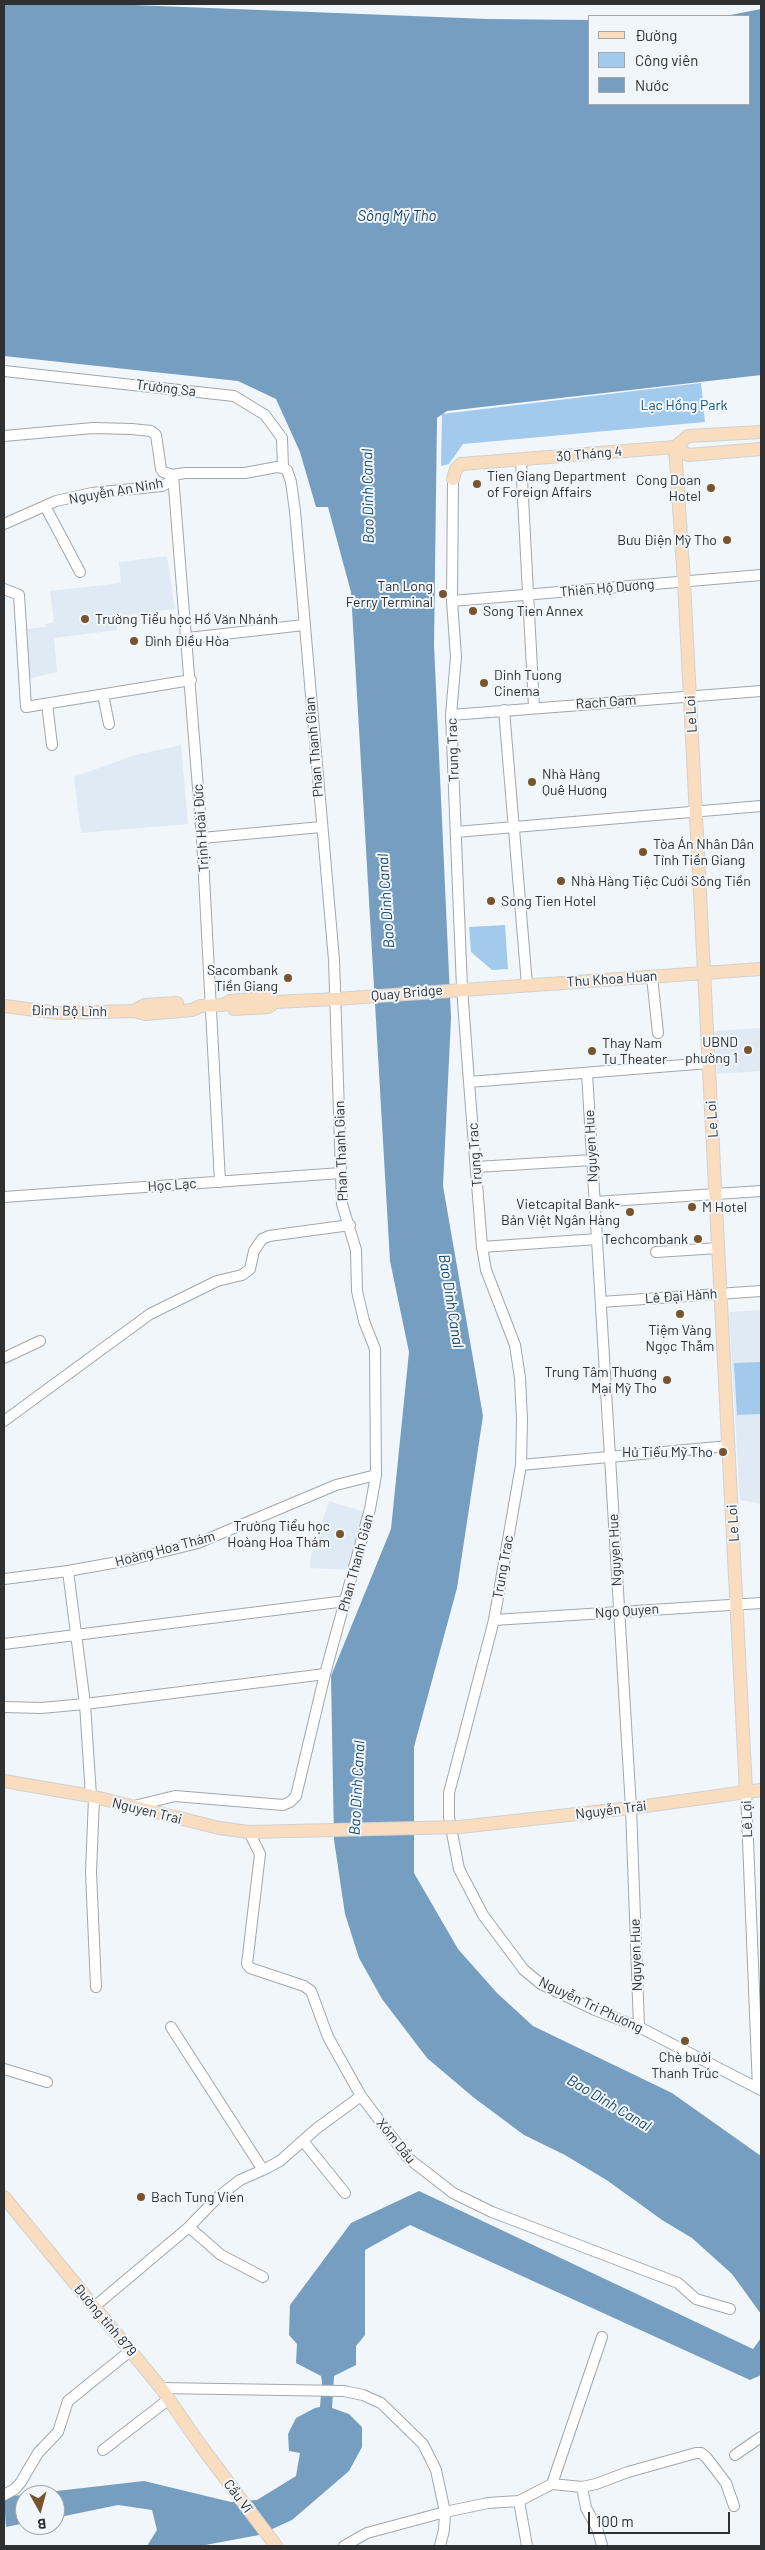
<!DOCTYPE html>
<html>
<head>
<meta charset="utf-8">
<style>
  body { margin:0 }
  #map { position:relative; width:765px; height:2550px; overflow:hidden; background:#f1f6fa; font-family:Barlow,sans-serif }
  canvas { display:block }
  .frame { position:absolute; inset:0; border:5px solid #2e3032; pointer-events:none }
  .legend { position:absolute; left:588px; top:15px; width:162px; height:90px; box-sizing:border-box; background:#f1f6fa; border:1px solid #a3a7aa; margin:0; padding:6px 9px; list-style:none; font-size:15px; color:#2e3032 }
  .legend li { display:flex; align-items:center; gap:10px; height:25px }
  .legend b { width:25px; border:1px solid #a3a7aa }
  .north { position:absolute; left:15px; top:2485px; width:50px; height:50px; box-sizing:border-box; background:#f1f6fa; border:1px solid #a3a7aa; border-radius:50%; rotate:173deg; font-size:14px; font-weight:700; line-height:20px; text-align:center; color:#2e3032 }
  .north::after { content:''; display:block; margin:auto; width:18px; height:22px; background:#78542d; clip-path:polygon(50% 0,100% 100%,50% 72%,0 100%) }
  .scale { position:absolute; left:588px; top:2512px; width:142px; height:22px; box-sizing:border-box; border:2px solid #2e3032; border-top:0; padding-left:6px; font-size:15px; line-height:18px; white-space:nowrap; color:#2e3032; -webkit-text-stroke:4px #f1f6fa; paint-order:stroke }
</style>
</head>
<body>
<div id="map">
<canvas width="765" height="2550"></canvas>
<div class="frame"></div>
<ul class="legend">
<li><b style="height:6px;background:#faddbf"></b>Đường</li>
<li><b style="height:14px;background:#a2caec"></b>Công viên</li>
<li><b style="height:14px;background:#759ec1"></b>Nước</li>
</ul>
<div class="north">B</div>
<div class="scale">100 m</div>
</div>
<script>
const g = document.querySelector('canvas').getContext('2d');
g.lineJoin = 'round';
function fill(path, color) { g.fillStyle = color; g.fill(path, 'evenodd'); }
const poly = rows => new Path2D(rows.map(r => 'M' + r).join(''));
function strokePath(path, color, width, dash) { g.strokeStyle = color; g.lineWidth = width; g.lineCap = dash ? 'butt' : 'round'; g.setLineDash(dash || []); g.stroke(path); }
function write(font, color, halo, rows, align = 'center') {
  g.font = font + ' Barlow,sans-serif'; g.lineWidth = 4; g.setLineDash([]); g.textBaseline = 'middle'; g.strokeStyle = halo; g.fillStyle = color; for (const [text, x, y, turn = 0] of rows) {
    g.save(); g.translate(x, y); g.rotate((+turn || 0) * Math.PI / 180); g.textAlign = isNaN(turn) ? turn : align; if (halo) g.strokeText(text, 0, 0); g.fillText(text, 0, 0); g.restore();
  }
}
const built = poly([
  [167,556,175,609,116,616,117,630,54,638,57,672,20,681,15,630,46,627,45,624,54,622,50,591,121,583,119,562],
  [181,745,188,824,81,833,74,777,135,755],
  [761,1028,761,1071,717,1074,715,1031],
  [761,1310,761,1504,740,1500,729,1312],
  [329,1501,368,1513,350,1570,310,1568,311,1555]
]);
const green = poly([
  [701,383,705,422,463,444,449,464,441,466,442,414],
  [505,925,508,969,492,970,471,952,469,927],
  [761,1362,761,1414,737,1415,734,1363]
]);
const water = poly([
  [4,4,108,4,488,19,589,20,589,104,749,104,749,16,725,16,761,9,761,375,447,411,437,418,434,645,451,1018,443,1186,483,1416,457,1588,414,1747,414,1873,458,1949,497,1993,533,2026,672,2093,761,2156,761,2314,732,2274,692,2238,662,2220,608,2181,565,2155,524,2135,473,2097,427,2058,382,1999,359,1958,345,1914,334,1840,331,1676,391,1529,409,1352,390,1261,351,592,328,507,316,507,300,452,276,399,238,381,4,356],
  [419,2191,753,2349,761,2338,761,2375,750,2380,410,2225,365,2250,365,2335,356,2346,356,2365,334,2376,332,2408,349,2414,362,2427,362,2447,349,2471,292,2520,259,2535,200,2546,147,2546,157,2530,152,2510,118,2505,55,2518,55,2495,25,2495,25,2523,6,2527,4,2497,144,2481,231,2502,257,2500,296,2476,300,2453,289,2451,288,2434,296,2418,315,2408,320,2407,322,2382,321,2376,296,2363,297,2344,289,2335,290,2305,351,2223]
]);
const minor = poly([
  [4,371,234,396,265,415,282,438,283,468],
  [4,436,93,428,132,429,151,431,156,435,161,469,163,472,173,475,185,473,245,473,277,467,283,468],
  [521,460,534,707],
  [173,475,202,838,220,1182],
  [453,479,452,601,456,657,451,715,462,988,469,1082,482,1247,486,1270,515,1345,520,1378,522,1420,521,1465,494,1620,449,1793,449,1817,459,1869,483,1915,524,1970,541,1984,595,2010,639,2027,761,2090],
  [45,506,80,572],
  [4,524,56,501,92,493,162,486,173,480],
  [4,589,19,595,26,707,191,680],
  [452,601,761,575],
  [188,638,304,625],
  [103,695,109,724],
  [47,704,52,745],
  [504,710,527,985],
  [451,715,761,691],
  [456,832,761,806],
  [202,838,321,827],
  [652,977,658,1033],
  [587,1073,631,1808,639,2027],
  [469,1082,709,1063],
  [476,1167,592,1160],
  [4,1197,341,1173],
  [595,1202,761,1191],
  [482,1247,597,1239],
  [656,1252,719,1248],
  [601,1302,761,1291],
  [4,1358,40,1341],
  [4,1421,150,1314,217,1281,242,1275,250,1269,254,1251,262,1239,269,1236,350,1225],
  [521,1465,729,1446],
  [68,1571,85,1704,91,1796],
  [4,1579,68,1571,129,1560,198,1543,336,1485,376,1475],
  [494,1620,761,1603],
  [4,1644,346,1601],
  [4,1707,41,1708,85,1704,325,1674],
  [746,1791,758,2088],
  [94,1798,91,1872,96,1987],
  [134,1806,175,1796,283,1805,290,1802,296,1796,325,1674,370,1509,376,1475,375,1349,364,1321,357,1291,356,1250,342,1204,334,960,295,511,291,482,287,470,283,468],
  [249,1832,260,1854,247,1964,250,1968,304,1986,311,1991,328,2037,361,2096,408,2158,453,2193,492,2212,678,2283,696,2299,730,2309],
  [171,2027,263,2170,280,2161,316,2129,361,2096],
  [4,2069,47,2082],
  [303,2141,345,2193],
  [189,2227,221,2255,263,2277],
  [94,2307,189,2227,217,2198,240,2180,263,2170],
  [161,2388,344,2391,363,2395,381,2403,423,2444,436,2470,445,2512,444,2530,440,2546],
  [103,2450,169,2399],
  [735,2455,761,2437],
  [552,2484,602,2337],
  [582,2487,586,2508,597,2528,602,2545],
  [4,2495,15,2489,21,2482,38,2453,58,2432,68,2401,130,2351],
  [519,2501,527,2546],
  [344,2546,367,2533,445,2512,488,2503,519,2501,552,2484,582,2487,596,2484,628,2472,696,2453,701,2453,706,2457,726,2483,734,2506]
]);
const major = poly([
  [675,447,684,582,746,1791],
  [675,447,688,455,761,449],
  [453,479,456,469,461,464,675,447,688,436,761,432],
  [4,1006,60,1013,134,1011,145,1014,192,1010,201,1006,223,1005,230,1001,267,998,275,1002,336,999,761,969],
  [234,1009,268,1007,275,1002],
  [134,1011,145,1005,177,1003],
  [4,1781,91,1796,219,1828,249,1832,291,1831],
  [460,1827,631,1808,761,1790],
  [4,2197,161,2388,201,2446,276,2546]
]);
const majorBridge = poly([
  [291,1831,460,1827]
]);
const markers = [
  [477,484,5,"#78542d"],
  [711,488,5,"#78542d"],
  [727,540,5,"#78542d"],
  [443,594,5,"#78542d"],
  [473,611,5,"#78542d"],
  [85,619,5,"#78542d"],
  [134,641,5,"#78542d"],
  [484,683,5,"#78542d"],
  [532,782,5,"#78542d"],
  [643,852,5,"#78542d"],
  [561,881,5,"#78542d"],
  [491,901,5,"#78542d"],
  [288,978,5,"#78542d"],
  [748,1050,5,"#78542d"],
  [592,1051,5,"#78542d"],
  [692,1207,5,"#78542d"],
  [630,1212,5,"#78542d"],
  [698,1239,5,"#78542d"],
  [680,1314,5,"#78542d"],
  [667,1380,5,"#78542d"],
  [723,1452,5,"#78542d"],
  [340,1534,5,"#78542d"],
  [685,2041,5,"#78542d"],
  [141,2197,5,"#78542d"]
];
const streetNames = [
  ["Trường Sa",166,388,7],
  ["30 Tháng 4",589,454,-5],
  ["Nguyễn An Ninh",116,491,-10],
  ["Thiên Hộ Dương",607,588,-5],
  ["Rach Gam",606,702,-4],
  ["Le Loi",691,714,-93],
  ["Phan Thanh Gian",314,747,-95],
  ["Trung Trac",453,750,-92],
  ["Trịnh Hoài Đức",201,828,-94],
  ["Thu Khoa Huan",612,979,-4],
  ["Quay Bridge",407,993,-5],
  ["Đinh Bộ Lĩnh",69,1011,1],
  ["Le Loi",712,1119,-93],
  ["Nguyen Hue",591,1146,-93],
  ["Phan Thanh Gian",341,1151,-92],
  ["Trung Trac",475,1155,-94],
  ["Học Lạc",172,1185,-4],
  ["Lê Đại Hành",681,1296,-4],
  ["Le Loi",733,1523,-93],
  ["Hoàng Hoa Thám",165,1549,-15],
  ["Nguyen Hue",615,1550,-93],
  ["Phan Thanh Gian",356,1563,-75],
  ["Trung Trac",503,1567,-80],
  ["Ngo Quyen",627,1611,-4],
  ["Nguyễn Trãi",611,1810,-7],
  ["Nguyen Trai",147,1811,14],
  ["Lê Lợi",747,1819,-92],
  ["Nguyen Hue",636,1955,-92],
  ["Nguyễn Tri Phương",591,2005,25],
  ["Xóm Dầu",396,2141,51],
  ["Đường tỉnh 879",105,2320,50],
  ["Cầu Vĩ",238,2496,53]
];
const parkNames = [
  ["Lạc Hồng Park",684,405]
];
const poiNames = [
  ["Tien Giang Department",487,476],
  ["of Foreign Affairs",487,492],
  ["Cong Doan",701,480,"right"],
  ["Hotel",701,496,"right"],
  ["Bưu Điện Mỹ Tho",717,540,"right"],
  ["Tan Long",433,586,"right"],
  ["Ferry Terminal",433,602,"right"],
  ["Song Tien Annex",483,611],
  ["Trường Tiểu học Hồ Văn Nhánh",95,619],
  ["Đình Điều Hòa",144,641],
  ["Dinh Tuong",494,675],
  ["Cinema",494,691],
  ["Nhà Hàng",542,774],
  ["Quê Hương",542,790],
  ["Tòa Án Nhân Dân",653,844],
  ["Tỉnh Tiền Giang",653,860],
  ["Nhà Hàng Tiệc Cưới Sông Tiền",571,881],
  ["Song Tien Hotel",501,901],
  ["Sacombank",278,970,"right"],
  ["Tiền Giang",278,986,"right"],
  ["UBND",738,1042,"right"],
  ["phường 1",738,1058,"right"],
  ["Thay Nam",602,1043],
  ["Tu Theater",602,1059],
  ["Vietcapital Bank-",620,1204,"right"],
  ["Bản Việt Ngân Hàng",620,1220,"right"],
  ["M Hotel",702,1207],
  ["Techcombank",688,1239,"right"],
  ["Tiệm Vàng",680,1330,"center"],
  ["Ngọc Thẫm",680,1346,"center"],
  ["Trung Tâm Thương",657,1372,"right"],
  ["Mại Mỹ Tho",657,1388,"right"],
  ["Hủ Tiếu Mỹ Tho",713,1452,"right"],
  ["Trường Tiểu học",330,1526,"right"],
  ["Hoàng Hoa Thám",330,1542,"right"],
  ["Chè bưởi",685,2057,"center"],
  ["Thanh Trúc",685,2073,"center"],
  ["Bach Tung Vien",151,2197]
];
const waterNames = [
  ["Sông Mỹ Tho",397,216],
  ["Bao Dinh Canal",368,496,-91],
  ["Bao Dinh Canal",386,901,-94],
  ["Bao Dinh Canal",451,1301,81],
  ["Bao Dinh Canal",357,1788,-87],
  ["Bao Dinh Canal",609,2103,31]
];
fill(built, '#dfeaf4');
fill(green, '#a2caec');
fill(water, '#759ec1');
strokePath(minor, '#a2a7ab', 12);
strokePath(major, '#d1d1d2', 14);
strokePath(minor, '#fff', 10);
strokePath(major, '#faddbf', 12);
strokePath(majorBridge, '#d1d1d2', 14, []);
strokePath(majorBridge, '#faddbf', 12);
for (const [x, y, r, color] of markers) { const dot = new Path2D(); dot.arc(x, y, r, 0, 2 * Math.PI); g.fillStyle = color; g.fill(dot); strokePath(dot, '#f1f6fa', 2); }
write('14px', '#2e3032', '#f1f6fa', streetNames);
write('14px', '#0e5380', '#f1f6fa', parkNames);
write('14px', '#2e3032', '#f1f6fa', poiNames, 'left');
write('italic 15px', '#18486b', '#f1f6fa', waterNames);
</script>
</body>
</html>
